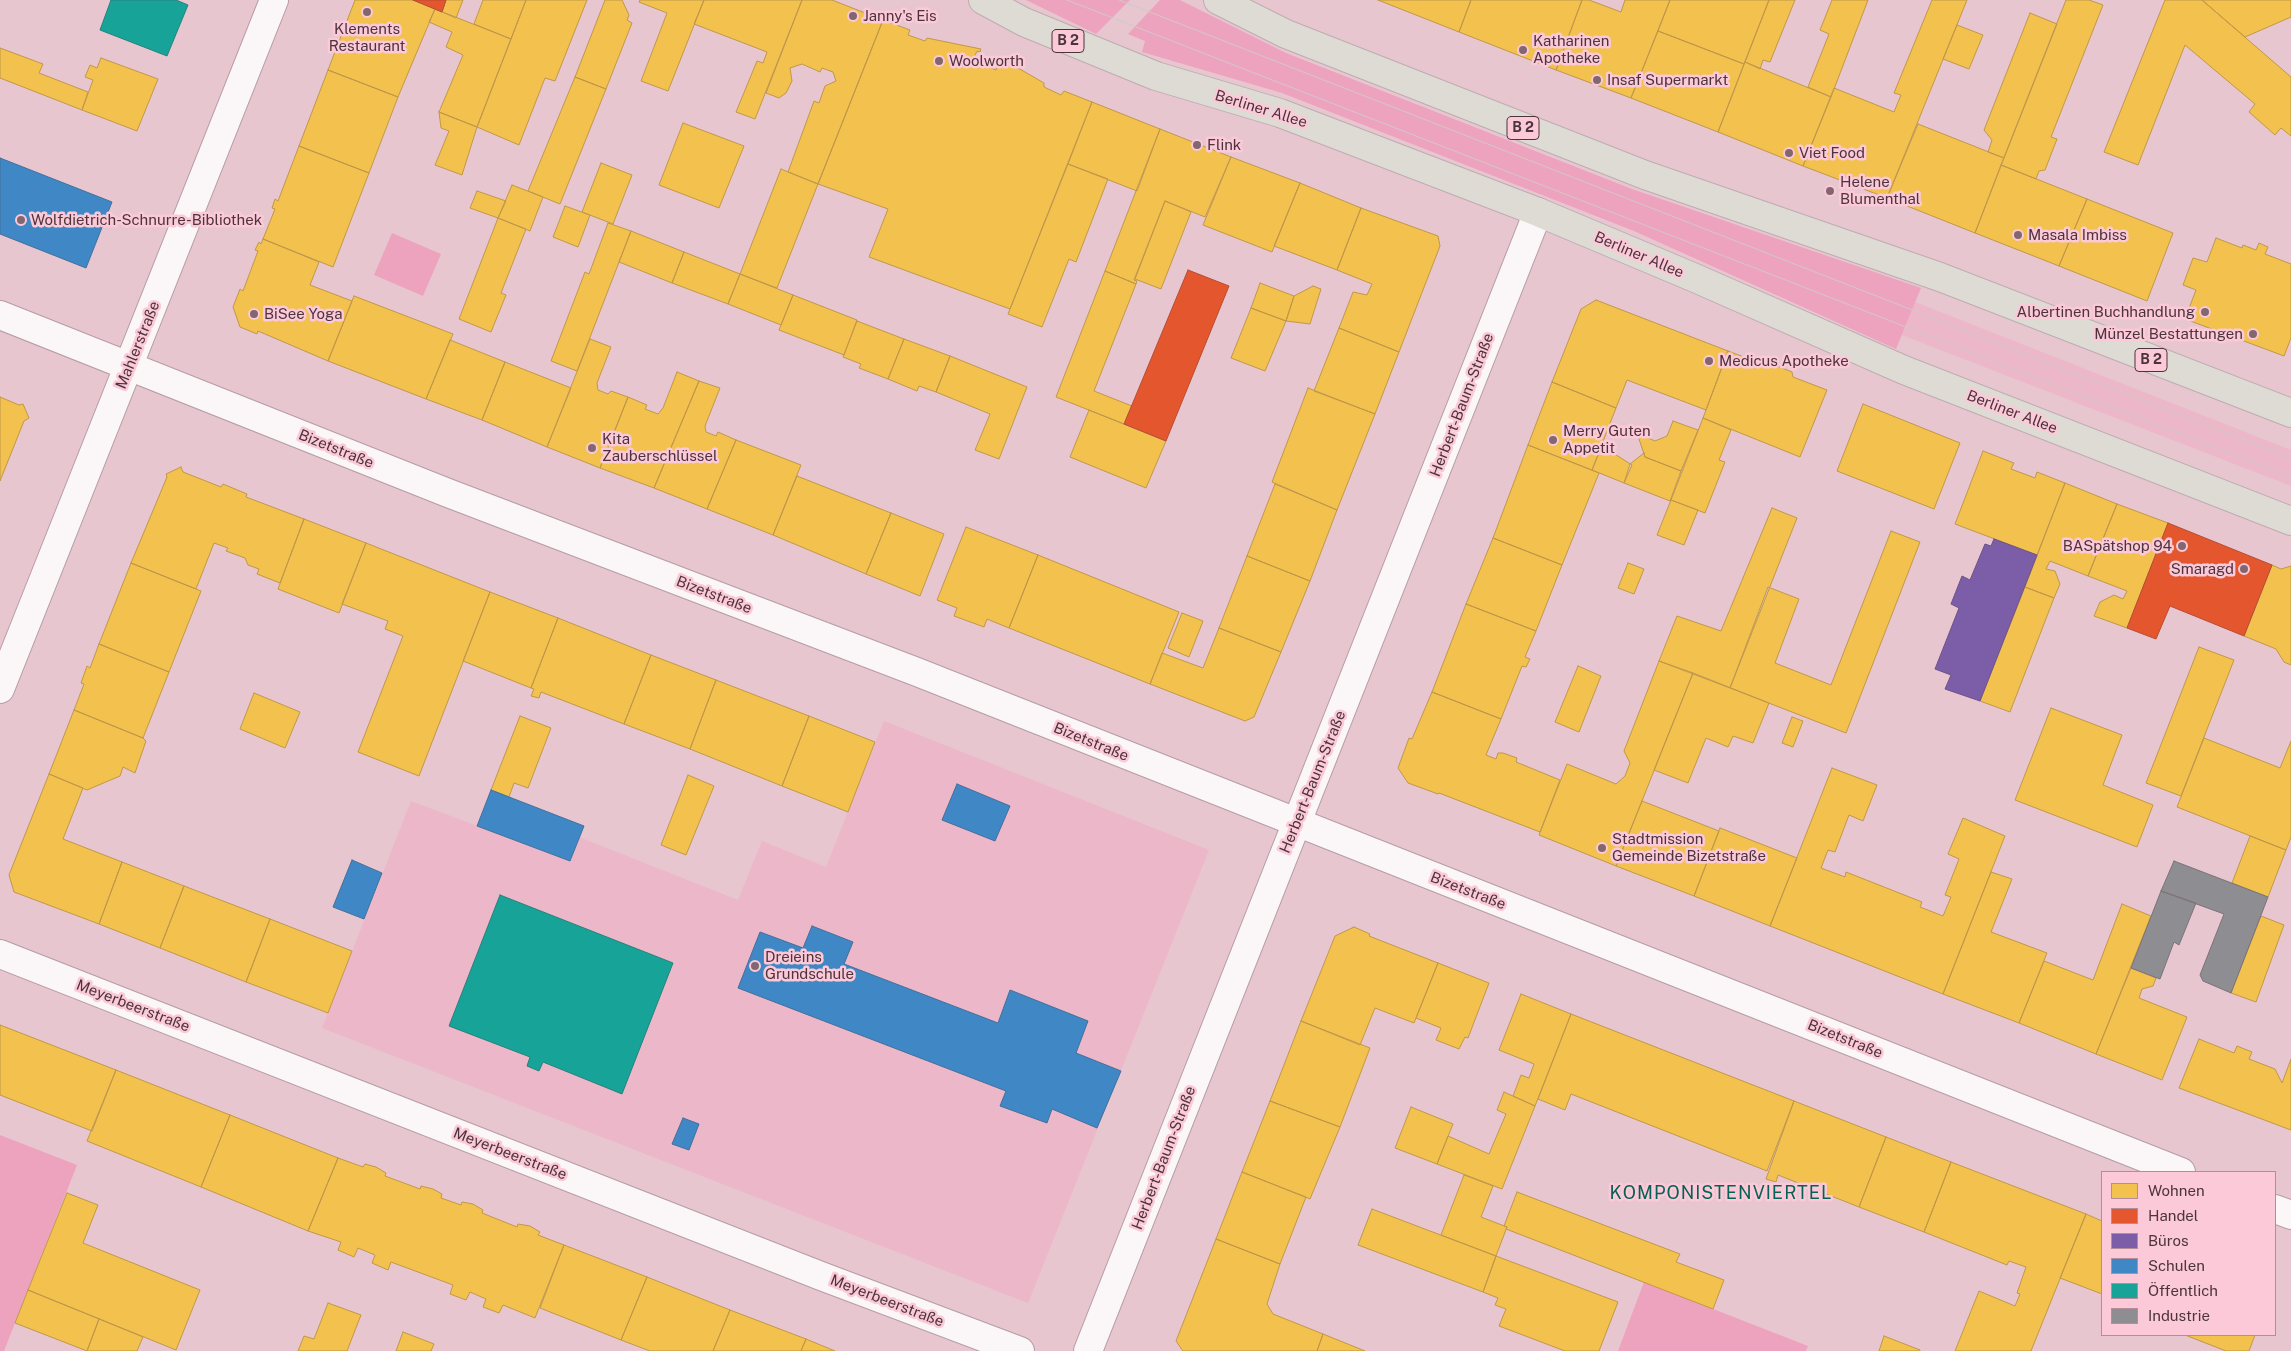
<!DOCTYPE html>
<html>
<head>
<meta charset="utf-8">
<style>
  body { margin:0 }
  #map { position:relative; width:2291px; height:1351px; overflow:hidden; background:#e7c6d0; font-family:"Public Sans",sans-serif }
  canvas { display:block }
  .legend { position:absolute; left:2101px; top:1171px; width:175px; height:165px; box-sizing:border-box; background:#fbc9d8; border:1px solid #b58d9a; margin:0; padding:6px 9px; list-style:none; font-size:15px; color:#4c343c }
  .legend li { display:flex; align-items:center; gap:10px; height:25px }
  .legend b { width:25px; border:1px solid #b58d9a }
</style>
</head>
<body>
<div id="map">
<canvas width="2291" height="1351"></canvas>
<ul class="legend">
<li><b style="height:14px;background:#f2c14e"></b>Wohnen</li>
<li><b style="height:14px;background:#e4572e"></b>Handel</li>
<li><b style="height:14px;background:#7b5ea7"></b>Büros</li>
<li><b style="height:14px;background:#3f88c5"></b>Schulen</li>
<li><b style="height:14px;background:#17a398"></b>Öffentlich</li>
<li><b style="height:14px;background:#8d8d92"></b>Industrie</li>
</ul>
</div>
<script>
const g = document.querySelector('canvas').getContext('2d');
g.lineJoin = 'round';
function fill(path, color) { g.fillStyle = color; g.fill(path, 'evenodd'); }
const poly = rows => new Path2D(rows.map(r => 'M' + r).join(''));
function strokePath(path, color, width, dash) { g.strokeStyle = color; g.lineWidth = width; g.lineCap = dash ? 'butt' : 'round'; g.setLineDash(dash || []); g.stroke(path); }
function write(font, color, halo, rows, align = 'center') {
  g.font = font + ' "Public Sans",sans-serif'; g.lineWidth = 5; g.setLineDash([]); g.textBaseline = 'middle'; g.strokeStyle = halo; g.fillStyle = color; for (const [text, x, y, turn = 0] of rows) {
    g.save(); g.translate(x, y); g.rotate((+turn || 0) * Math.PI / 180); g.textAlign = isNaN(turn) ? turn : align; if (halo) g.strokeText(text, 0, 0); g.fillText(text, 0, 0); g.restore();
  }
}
const built = poly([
  [1915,302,2291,450,2291,486,1902,335],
  [884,721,1209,850,1028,1303,322,1028,411,801,570,861,579,837,738,900,762,841,826,867]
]);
const green = poly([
  [1026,0,1130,0,1096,34],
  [1160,0,1180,0,1286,53,1632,189,1921,288,1896,349,1634,231,1282,93,1142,52,1145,41,1128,34],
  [392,233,441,254,423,296,374,275],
  [0,1135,77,1165,4,1351,0,1351],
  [1644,1282,1808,1346,1806,1351,1618,1351]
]);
const homes = poly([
  [355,0,413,0,435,9,398,97,328,70,355,0],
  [446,0,463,0,456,18,442,12,446,0],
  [483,0,526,0,511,39,474,24,483,0],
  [526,0,587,0,555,81,545,78,519,145,477,127,526,0],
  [605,0,622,0,629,15,627,20,632,23,606,89,575,77,605,0],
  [640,0,704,0,668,91,641,81,667,13,639,2,640,0],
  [704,0,802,0,755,119,736,112,757,61,763,63,767,52,694,24,704,0],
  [802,0,832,0,883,20,818,184,788,172,814,101,819,103,825,86,836,81,833,72,822,68,820,72,802,64,790,68,792,81,786,93,779,98,766,93,802,0],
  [1378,0,1471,0,1459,32,1378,0],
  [1471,0,1582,0,1556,70,1459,32,1471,0],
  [1582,0,1589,0,1621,12,1625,0,1670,0,1631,98,1556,70,1582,0],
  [1670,0,1769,0,1744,64,1658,31,1670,0],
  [1769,0,1795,0,1770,62,1763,60,1760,69,1745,62,1769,0],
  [1832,0,1868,0,1831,97,1808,87,1829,34,1820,30,1832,0],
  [1932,0,1967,0,1887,198,1803,166,1834,88,1894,112,1901,95,1894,93,1932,0],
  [2066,0,2089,0,2103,5,2051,137,2057,139,2045,170,2039,171,2036,179,2001,165,2066,0],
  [2165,0,2202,0,2291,77,2291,136,2281,128,2275,135,2249,112,2255,104,2185,45,2138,165,2104,152,2165,0],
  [2202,0,2291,0,2291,17,2245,37,2202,0],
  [435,9,511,39,477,127,439,112,463,55,446,47,452,32,429,22,435,9],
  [2030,13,2057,24,2004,158,1988,152,1992,140,1984,130,2030,13],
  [883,20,910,30,908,35,925,41,927,38,981,49,980,52,977,51,973,60,976,63,982,59,990,62,993,65,991,68,996,70,1000,61,999,57,1044,83,1044,87,1061,95,1064,91,1092,102,1010,309,869,257,888,209,818,184,883,20],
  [1957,25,1983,35,1969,69,1943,59,1957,25],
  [1658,31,1744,64,1718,132,1631,98,1658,31],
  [0,48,43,64,39,73,88,92,82,110,0,78,0,48],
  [101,58,158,79,137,131,82,110,93,80,85,77,90,65,97,68,101,58],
  [1745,62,1831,97,1803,166,1718,132,1745,62],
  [328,70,398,97,369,173,299,146,328,70],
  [575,77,606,89,560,204,528,191,575,77],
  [1092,102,1160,129,1137,191,1068,164,1092,102],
  [439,112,477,127,462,175,435,165,449,131,441,128,439,112],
  [683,123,744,146,719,208,659,185,683,123],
  [1918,124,2004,158,1975,233,1887,198,1918,124],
  [1160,129,1231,157,1205,217,1165,201,1134,280,1137,281,1136,284,1105,271,1160,129],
  [299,146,369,173,333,267,263,239,275,209,272,208,275,199,278,201,299,146],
  [1231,157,1300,183,1272,252,1203,225,1231,157],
  [601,163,632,175,613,224,582,212,601,163],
  [1068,164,1108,179,1076,262,1069,259,1042,327,1008,314,1068,164],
  [2001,165,2087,199,2059,266,1975,233,2001,165],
  [781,169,818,184,777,288,740,274,781,169],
  [1300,183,1361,208,1337,270,1274,246,1300,183],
  [512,185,543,197,530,231,498,218,512,185],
  [477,191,506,201,498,218,470,208,477,191],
  [2087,199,2173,233,2147,301,2059,266,2087,199],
  [1165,201,1191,212,1161,289,1135,279,1165,201],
  [565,206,590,215,578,247,553,237,565,206],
  [1361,208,1438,236,1440,246,1399,352,1339,328,1353,292,1367,295,1372,284,1337,270,1361,208],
  [498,218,526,229,501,293,506,295,491,332,459,319,498,218],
  [608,223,631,231,577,371,551,361,585,272,589,274,608,223],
  [631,231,684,252,672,283,619,262,631,231],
  [2216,238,2242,248,2243,245,2256,250,2259,243,2268,247,2265,254,2291,264,2291,338,2284,356,2185,319,2196,290,2183,285,2193,258,2207,262,2216,238],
  [263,239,319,262,310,285,352,301,328,361,258,331,257,334,240,327,233,307,240,289,243,291,258,251,255,250,259,242,261,244,263,239],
  [684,252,740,274,728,304,672,283,684,252],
  [1105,271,1136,284,1094,391,1132,406,1124,424,1056,397,1105,271],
  [740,274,793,295,781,325,728,304,740,274],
  [1260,283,1294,296,1286,321,1251,308,1260,283],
  [1313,286,1321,289,1310,324,1286,321,1294,296,1313,286],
  [793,295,857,320,844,355,779,330,793,295],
  [354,296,453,334,426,399,328,361,354,296],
  [1596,300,1728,351,1706,410,1627,380,1616,408,1552,382,1581,309,1596,300],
  [1251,308,1286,321,1265,371,1231,358,1251,308],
  [857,321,904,339,888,379,859,368,861,364,843,357,857,321],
  [1339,328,1399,352,1375,414,1314,391,1339,328],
  [590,339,611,347,597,383,598,390,608,394,611,391,628,397,600,468,547,447,590,339],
  [904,339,950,356,936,392,919,386,917,391,888,379,904,339],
  [450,340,505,362,482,420,426,399,450,340],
  [1728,351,1757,362,1760,359,1792,372,1793,377,1827,390,1800,457,1703,418,1728,351],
  [950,356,1027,387,999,459,975,450,990,414,936,392,950,356],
  [505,362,571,388,547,447,482,420,505,362],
  [677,372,699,381,654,488,600,468,628,397,647,405,645,409,658,414,663,408,677,372],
  [699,381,720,388,705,426,706,432,716,436,718,432,736,440,707,509,654,488,699,381],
  [1552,382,1616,408,1592,470,1528,445,1552,382],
  [1308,388,1375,414,1337,510,1272,482,1308,388],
  [0,397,19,405,23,404,29,418,24,421,0,481,0,397],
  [1863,404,1960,443,1934,509,1837,471,1863,404],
  [1089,410,1166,441,1146,488,1070,457,1089,410],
  [1703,418,1731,430,1719,460,1725,462,1705,513,1671,500,1703,418],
  [1673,421,1698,430,1681,471,1645,457,1637,433,1655,441,1667,436,1673,421],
  [736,440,801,465,773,535,707,509,736,440],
  [1528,445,1599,473,1562,565,1493,538,1528,445],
  [1602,446,1632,465,1624,483,1592,470,1602,446],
  [1983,451,2014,463,2011,469,2035,478,2037,472,2065,483,2037,555,1955,524,1983,451],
  [1644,453,1645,457,1681,471,1670,501,1624,483,1630,464,1644,453],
  [181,467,183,472,221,487,223,484,247,494,246,497,304,519,280,583,257,574,259,569,248,565,245,558,226,551,228,548,214,543,196,589,131,563,167,477,166,474,181,467],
  [797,476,891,513,866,574,773,535,797,476],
  [2065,483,2117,504,2088,576,2050,561,2046,569,2055,571,2060,584,2054,598,2025,587,2065,483],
  [1275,484,1337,510,1310,581,1247,556,1275,484],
  [1671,500,1698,510,1684,545,1657,535,1671,500],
  [2117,504,2168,523,2127,628,2094,616,2100,602,2114,595,2123,599,2127,591,2088,576,2117,504],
  [1772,508,1797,518,1730,688,1659,661,1677,616,1721,631,1772,508],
  [891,513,944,534,920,596,866,574,891,513],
  [304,519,366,543,339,613,278,589,304,519],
  [966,527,1038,555,1009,628,987,619,984,627,954,616,957,608,937,600,966,527],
  [1891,531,1920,542,1846,733,1730,688,1768,587,1799,599,1775,663,1831,685,1891,531],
  [1493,538,1562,565,1536,631,1466,604,1493,538],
  [366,543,490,592,419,776,358,752,403,636,385,629,388,621,342,604,366,543],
  [1038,555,1179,612,1150,684,1009,628,1038,555],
  [1247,556,1310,581,1281,652,1219,628,1247,556],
  [131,563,201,591,169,672,99,644,131,563],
  [1628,563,1644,569,1634,594,1618,588,1628,563],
  [2272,565,2281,569,2291,566,2291,665,2284,662,2276,649,2244,636,2272,565],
  [2025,587,2054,598,2010,712,1980,701,2025,587],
  [490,592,558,618,531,688,463,661,490,592],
  [1466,604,1536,631,1525,657,1530,659,1526,667,1522,666,1501,719,1432,692,1466,604],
  [1182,613,1203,621,1189,657,1168,648,1182,613],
  [558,618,651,655,624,724,541,692,539,698,531,696,534,689,531,688,558,618],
  [1219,628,1281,652,1254,717,1245,721,1150,684,1162,653,1203,668,1219,628],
  [99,644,169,672,143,738,74,710,84,684,81,683,87,666,90,668,99,644],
  [2199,647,2234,660,2181,796,2146,783,2199,647],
  [651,655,716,680,690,749,624,724,651,655],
  [1659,661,1693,673,1616,866,1539,835,1567,764,1616,784,1625,776,1630,763,1624,751,1659,661],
  [1578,666,1601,676,1579,732,1555,722,1578,666],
  [1693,673,1769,703,1753,743,1733,736,1728,747,1706,738,1688,783,1654,770,1693,673],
  [716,680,809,716,782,786,690,749,716,680],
  [1432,692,1501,719,1486,755,1496,759,1498,753,1503,753,1517,758,1516,762,1560,780,1540,832,1439,793,1438,794,1408,783,1398,768,1409,738,1412,739,1432,692],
  [254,693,300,712,285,748,240,729,254,693],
  [2051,708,2122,735,2103,785,2153,805,2137,847,2015,800,2051,708],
  [74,710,143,738,146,741,135,773,123,767,120,776,87,790,49,774,74,710],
  [520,716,551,728,528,788,514,783,509,797,491,790,520,716],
  [809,716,875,742,848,812,782,786,809,716],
  [1792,717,1803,721,1793,747,1782,743,1792,717],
  [2204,738,2280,768,2291,741,2291,837,2286,850,2177,807,2204,738],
  [1832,768,1877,785,1863,821,1849,815,1835,852,1828,850,1821,868,1845,877,1846,872,1922,902,1920,907,1943,916,1951,897,1945,895,1959,859,1948,854,1963,818,2005,836,1943,994,1770,926,1832,768],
  [49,774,83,788,63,839,122,862,99,924,14,892,9,875,49,774],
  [688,775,714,786,686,855,661,845,688,775],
  [1642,801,1719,831,1694,896,1616,866,1642,801],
  [1720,828,1797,858,1770,926,1694,896,1720,828],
  [2250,836,2286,850,2268,897,2232,883,2250,836],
  [122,862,184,886,160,948,99,924,122,862],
  [1991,872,2012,879,1991,932,2047,953,2019,1023,1943,994,1991,872],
  [184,886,270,919,246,982,160,948,184,886],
  [2122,904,2151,916,2096,1054,2019,1023,2044,961,2093,980,2122,904],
  [2261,916,2284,925,2256,1002,2231,993,2261,916],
  [270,919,352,951,328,1013,246,982,270,919],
  [1354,927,1370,934,1369,936,1438,963,1414,1023,1375,1008,1360,1045,1301,1021,1335,936,1354,927],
  [1438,963,1489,983,1468,1038,1465,1037,1459,1049,1436,1040,1441,1028,1416,1018,1438,963],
  [2131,968,2156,978,2153,986,2142,989,2139,998,2187,1017,2162,1080,2096,1054,2131,968],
  [1521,994,1571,1014,1535,1106,1513,1096,1521,1075,1529,1078,1534,1064,1499,1050,1521,994],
  [1571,1014,1794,1101,1767,1171,1571,1094,1565,1110,1538,1099,1571,1014],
  [1301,1021,1370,1048,1340,1127,1270,1101,1301,1021],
  [0,1025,116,1070,92,1131,0,1095,0,1025],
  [2199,1039,2234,1053,2237,1046,2252,1052,2249,1059,2275,1069,2282,1083,2291,1059,2291,1130,2179,1088,2199,1039],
  [116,1070,230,1115,201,1187,87,1141,116,1070],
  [1504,1092,1535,1106,1502,1189,1437,1164,1448,1136,1489,1154,1506,1114,1497,1110,1504,1092],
  [1270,1101,1340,1127,1310,1199,1242,1172,1270,1101],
  [1794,1101,1886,1137,1859,1207,1778,1175,1776,1182,1766,1179,1794,1101],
  [1411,1107,1453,1124,1437,1164,1395,1148,1411,1107],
  [230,1115,338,1158,308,1231,201,1187,230,1115],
  [1886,1137,1951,1162,1924,1232,1859,1207,1886,1137],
  [338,1158,363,1167,365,1164,376,1167,386,1173,385,1176,420,1189,421,1186,433,1189,442,1194,441,1198,461,1205,462,1202,473,1204,483,1210,482,1213,517,1227,518,1224,530,1226,540,1232,538,1235,564,1245,535,1318,503,1305,499,1313,483,1307,486,1299,470,1292,466,1300,450,1294,453,1285,391,1262,388,1270,372,1263,375,1255,358,1248,354,1257,338,1250,341,1242,308,1231,338,1158],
  [1951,1162,2086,1214,2031,1351,1955,1351,1979,1291,2015,1306,2020,1294,2017,1293,2026,1267,2009,1261,2007,1265,1924,1232,1951,1162],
  [1242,1172,1306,1197,1280,1264,1216,1239,1242,1172],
  [1464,1175,1493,1186,1481,1217,1507,1227,1496,1256,1441,1235,1464,1175],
  [1517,1192,1680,1254,1676,1262,1724,1280,1713,1309,1506,1229,1507,1227,1504,1226,1517,1192],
  [67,1193,98,1205,83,1243,200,1290,176,1350,28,1290,67,1193],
  [1372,1209,1496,1256,1483,1292,1358,1245,1372,1209],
  [2086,1214,2102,1221,2102,1294,2060,1278,2086,1214],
  [1216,1239,1280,1264,1267,1304,1273,1314,1323,1334,1317,1351,1183,1351,1176,1341,1216,1239],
  [564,1245,647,1277,621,1340,540,1308,564,1245],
  [1496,1256,1618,1302,1599,1351,1565,1351,1499,1326,1506,1309,1495,1305,1498,1298,1483,1292,1496,1256],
  [647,1277,730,1310,713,1351,650,1351,621,1340,647,1277],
  [28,1290,99,1319,87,1351,15,1323,28,1290],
  [328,1303,361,1315,347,1351,298,1351,304,1336,314,1339,328,1303],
  [730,1310,806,1339,801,1351,713,1351,730,1310],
  [99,1319,143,1337,137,1351,87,1351,99,1319],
  [403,1332,434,1344,431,1351,396,1351,403,1332],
  [1323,1334,1365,1351,1317,1351,1323,1334],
  [2185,1335,2255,1335,2249,1351,2226,1351,2185,1335],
  [1884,1336,1920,1350,1920,1351,1879,1351,1884,1336],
  [806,1339,835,1351,801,1351,806,1339]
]);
const shops = poly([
  [413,0,446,0,442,12,413,0],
  [1188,270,1229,286,1166,441,1124,424,1188,270],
  [2168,523,2272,565,2244,636,2170,606,2156,639,2127,628,2168,523]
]);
const offices = poly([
  [1994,539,2037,555,1980,701,1945,689,1951,675,1935,669,1959,608,1951,604,1962,576,1970,580,1985,544,1991,546,1994,539]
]);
const schools = poly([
  [0,158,112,202,86,268,0,234,0,158],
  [957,784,1010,806,995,841,942,820,957,784],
  [491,790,584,826,570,861,477,826,491,790],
  [352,860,382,873,364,919,333,907,352,860],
  [812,926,853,942,844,964,998,1023,1010,990,1088,1021,1076,1053,1121,1071,1097,1128,1052,1109,1047,1123,1000,1106,1006,1091,738,988,760,932,803,948,812,926],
  [683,1118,699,1124,689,1150,672,1144,683,1118]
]);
const public = poly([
  [111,0,176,0,188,5,167,56,100,30,111,0],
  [500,895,673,963,622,1094,543,1062,539,1071,527,1066,530,1057,449,1026,500,895]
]);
const industry = poly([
  [2174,861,2268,897,2231,993,2203,981,2200,975,2224,914,2161,891,2174,861],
  [2161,891,2196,903,2179,945,2174,942,2160,979,2131,968,2161,891]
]);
const minor = poly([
  [0,315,448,493,917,672,2181,1172],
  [0,689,274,0],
  [0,954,821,1276,1020,1351],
  [2275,1209,2291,1215],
  [1088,1351,1538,212]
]);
const primary = poly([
  [983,0,1024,22,1156,76,1280,113,1538,212,1695,278,1904,370,2291,521],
  [1218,0,1286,34,1645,175,1940,277,2291,413]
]);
const tram = poly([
  [1067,0,2291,477],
  [1119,0,2291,458]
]);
const markers = [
  [367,12,5,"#826770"],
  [853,16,5,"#826770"],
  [1523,50,5,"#826770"],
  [939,61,5,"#826770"],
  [1597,80,5,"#826770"],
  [1197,145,5,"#826770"],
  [1789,153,5,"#826770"],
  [1830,191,5,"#826770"],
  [21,220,5,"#826770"],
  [2018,235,5,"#826770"],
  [2205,312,5,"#826770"],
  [254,314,5,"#826770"],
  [2253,334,5,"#826770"],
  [1709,361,5,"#826770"],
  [1553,440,5,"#826770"],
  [592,448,5,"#826770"],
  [2182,546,5,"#826770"],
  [2244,569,5,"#826770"],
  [1602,848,5,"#826770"],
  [755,966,5,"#826770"]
];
const shields = [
  [1068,41,32],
  [1523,128,32],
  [2151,360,32]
];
const shieldNames = [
  ["B 2",1068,41],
  ["B 2",1523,128],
  ["B 2",2151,360]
];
const poiNames = [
  ["Janny's Eis",863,16],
  ["Klements",367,29,"center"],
  ["Restaurant",367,46,"center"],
  ["Katharinen",1533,41],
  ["Apotheke",1533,58],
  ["Woolworth",949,61],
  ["Insaf Supermarkt",1607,80],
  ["Flink",1207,145],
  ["Viet Food",1799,153],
  ["Helene",1840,182],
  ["Blumenthal",1840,199],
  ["Wolfdietrich-Schnurre-Bibliothek",31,220],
  ["Masala Imbiss",2028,235],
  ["Albertinen Buchhandlung",2195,312,"right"],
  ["BiSee Yoga",264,314],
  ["Münzel Bestattungen",2243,334,"right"],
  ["Medicus Apotheke",1719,361],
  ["Merry Guten",1563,431],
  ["Appetit",1563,448],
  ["Kita",602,439],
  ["Zauberschlüssel",602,456],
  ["BASpätshop 94",2172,546,"right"],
  ["Smaragd",2234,569,"right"],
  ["Stadtmission",1612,839],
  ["Gemeinde Bizetstraße",1612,856],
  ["Dreieins",765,957],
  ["Grundschule",765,974]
];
const streetNames = [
  ["Berliner Allee",1261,109,17],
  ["Berliner Allee",1639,255,23],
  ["Mahlerstraße",138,345,-68],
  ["Herbert-Baum-Straße",1462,405,-69],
  ["Berliner Allee",2012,412,21],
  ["Bizetstraße",336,449,22],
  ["Bizetstraße",714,595,21],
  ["Bizetstraße",1091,742,22],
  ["Herbert-Baum-Straße",1313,782,-68],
  ["Bizetstraße",1468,891,21],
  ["Meyerbeerstraße",133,1006,21],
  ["Bizetstraße",1845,1039,22],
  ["Meyerbeerstraße",510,1154,21],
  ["Herbert-Baum-Straße",1164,1158,-69],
  ["Meyerbeerstraße",887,1301,21]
];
const quarterNames = [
  ["KOMPONISTENVIERTEL",1721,1193]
];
fill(built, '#ecb7c8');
fill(green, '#eda3bd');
fill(homes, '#f2c14e');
strokePath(homes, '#c09749', 1);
fill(shops, '#e4572e');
strokePath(shops, '#b64c32', 1);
fill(offices, '#7b5ea7');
strokePath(offices, '#6d5187', 1);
fill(schools, '#3f88c5');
strokePath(schools, '#436f9c', 1);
fill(public, '#17a398');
strokePath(public, '#27827c', 1);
fill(industry, '#8d8d92');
strokePath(industry, '#7a7278', 1);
strokePath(minor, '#b59ca4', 30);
strokePath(primary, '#beacb2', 30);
strokePath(minor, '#fbf6f8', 28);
strokePath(primary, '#dedad4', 28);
strokePath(tram, '#d1c8cb', 1);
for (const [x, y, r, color] of markers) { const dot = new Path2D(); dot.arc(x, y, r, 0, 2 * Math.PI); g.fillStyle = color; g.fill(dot); strokePath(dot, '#fbc9d8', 2); }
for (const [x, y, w] of shields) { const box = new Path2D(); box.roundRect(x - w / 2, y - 11.5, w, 23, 4); g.fillStyle = '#fbc9d8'; g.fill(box); strokePath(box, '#4c343c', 1); }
write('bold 14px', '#4c343c', null, shieldNames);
write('15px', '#4c343c', '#fbc9d8', poiNames, 'left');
write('15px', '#4c343c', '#fbc9d8', streetNames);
g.letterSpacing = '1px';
write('18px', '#056153', '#fbc9d8', quarterNames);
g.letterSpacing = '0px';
</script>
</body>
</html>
